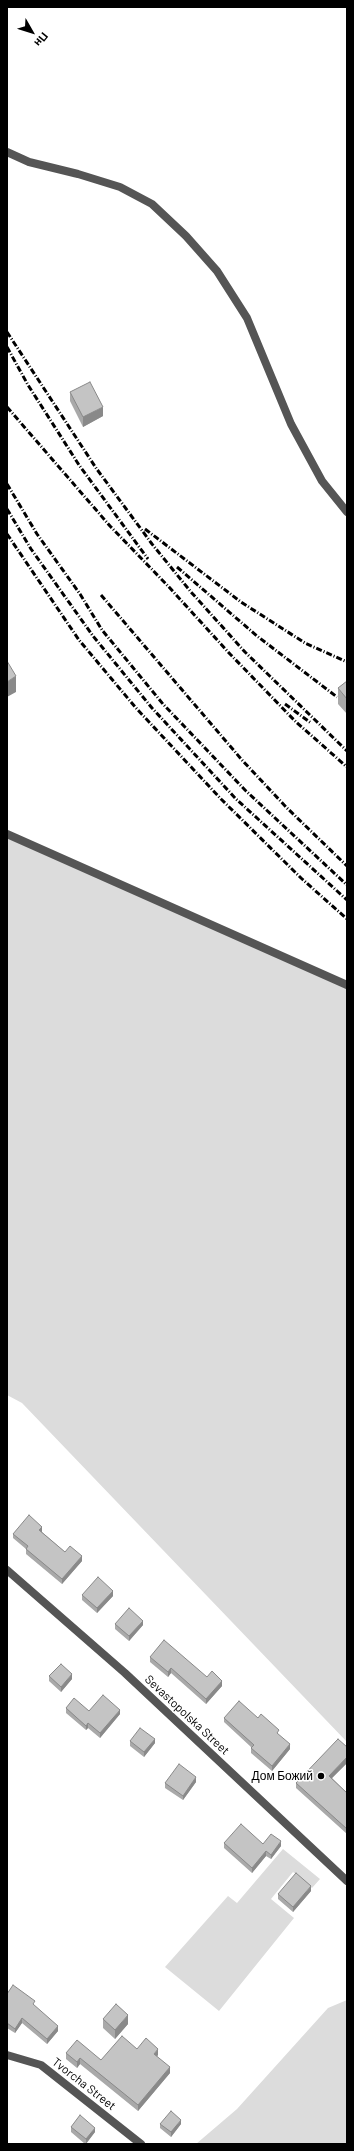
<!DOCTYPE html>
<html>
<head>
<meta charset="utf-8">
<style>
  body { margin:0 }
  #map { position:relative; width:354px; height:2151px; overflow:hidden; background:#fff; font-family:Barlow,sans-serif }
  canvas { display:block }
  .frame { position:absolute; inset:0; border:8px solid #000; pointer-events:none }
  .north { position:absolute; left:12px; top:12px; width:40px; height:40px; -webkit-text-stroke:3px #fff; paint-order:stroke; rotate:129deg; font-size:11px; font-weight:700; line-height:16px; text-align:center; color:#000 }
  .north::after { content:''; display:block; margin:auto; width:14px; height:18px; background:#000; clip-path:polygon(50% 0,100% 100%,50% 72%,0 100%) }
</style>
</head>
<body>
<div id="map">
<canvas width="354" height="2151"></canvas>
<div class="frame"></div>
<div class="north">Пн</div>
</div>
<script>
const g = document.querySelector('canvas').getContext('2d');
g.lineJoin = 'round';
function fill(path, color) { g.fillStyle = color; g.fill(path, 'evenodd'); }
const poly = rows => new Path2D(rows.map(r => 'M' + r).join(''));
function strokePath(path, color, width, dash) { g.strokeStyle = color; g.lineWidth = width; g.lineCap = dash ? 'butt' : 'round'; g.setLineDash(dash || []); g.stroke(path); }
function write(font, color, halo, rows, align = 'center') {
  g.font = font + ' Barlow,sans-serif'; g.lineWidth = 3; g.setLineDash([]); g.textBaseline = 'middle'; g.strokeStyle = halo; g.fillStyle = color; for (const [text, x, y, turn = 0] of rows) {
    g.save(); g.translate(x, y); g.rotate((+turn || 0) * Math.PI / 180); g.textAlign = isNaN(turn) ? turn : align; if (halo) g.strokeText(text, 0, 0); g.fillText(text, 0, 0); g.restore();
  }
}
const green = poly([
  [7,834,347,985,347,1742,22,1403,7,1395],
  [283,1849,320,1879,312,1888,293,1872,271,1899,294,1918,219,2011,165,1967,228,1896,237,1903],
  [347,2000,347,2144,196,2144,237,2109,328,2008]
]);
const service = poly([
  [7,152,29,162,78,174,120,187,152,204,186,236,217,271,247,318,291,424,322,481,347,512]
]);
const minor = poly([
  [7,834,347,985],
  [7,1570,125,1673,347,1881],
  [7,2055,41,2065,141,2144]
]);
const rail = poly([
  [7,332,96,468,152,544,191,592,245,652,347,751],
  [7,347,28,385,79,465,148,559],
  [7,407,110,526,168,586,230,654,296,722,347,767],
  [7,484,37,534,80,594,102,630,163,704,245,790,347,885],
  [7,509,31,549,93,636,152,708,236,799,347,900],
  [145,529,241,602,305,643,347,662],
  [7,534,79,640,136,708,221,799,301,878,347,919],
  [177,567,257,636,337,697],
  [101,595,242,760,287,808,347,866],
  [285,704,311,723]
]);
const wall = poly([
  [70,392,103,416,83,427,70,401],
  [347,681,347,714,338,704,338,688],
  [42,1532,65,1552,82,1561,62,1584,26,1554,26,1549,13,1538,13,1534],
  [82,1595,113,1596,97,1613,82,1600],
  [115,1624,143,1625,129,1641,115,1629],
  [150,1657,207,1677,222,1686,206,1704,171,1673,168,1677,150,1662],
  [49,1676,72,1679,61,1692,49,1681],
  [66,1708,89,1711,120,1714,100,1738,88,1728,86,1730,66,1713],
  [224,1718,258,1718,279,1735,290,1749,272,1771,251,1753,251,1747,224,1722],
  [130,1741,155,1743,144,1757,130,1746],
  [347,1763,332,1778,347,1793,347,1834,296,1788,296,1783],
  [196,1782,183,1800,165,1788,165,1783],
  [224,1843,263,1844,281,1846,271,1859,266,1856,252,1873,224,1848],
  [311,1891,293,1912,278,1899,278,1894],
  [7,1994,35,2006,58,2031,47,2044,22,2023,15,2033,7,2028],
  [103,2019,128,2024,115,2039,103,2028],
  [137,2049,158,2055,157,2056,170,2073,138,2111,80,2064,77,2068,66,2059,66,2053,101,2060],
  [160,2124,181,2124,171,2137,160,2128],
  [71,2127,95,2132,85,2144,71,2132]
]);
const shadedWall = poly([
  [103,407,103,416,83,427,83,417],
  [16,676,16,692,7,697,7,682],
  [42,1527,42,1532,39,1535,39,1530],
  [82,1556,82,1561,62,1584,62,1579],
  [113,1591,113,1596,97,1613,97,1608],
  [143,1621,143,1625,129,1641,129,1636],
  [171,1668,171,1673,168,1677,168,1672],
  [72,1674,72,1679,61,1692,61,1687],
  [222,1681,222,1686,206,1704,206,1699],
  [120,1710,120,1714,100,1738,100,1733],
  [88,1723,88,1728,86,1730,86,1726],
  [155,1739,155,1743,144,1757,144,1752],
  [290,1744,290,1749,272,1771,272,1766],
  [347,1757,347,1763,329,1781,329,1776],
  [196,1777,196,1782,183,1800,183,1796],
  [281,1841,281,1846,271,1859,271,1855],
  [266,1851,266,1856,252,1873,252,1868],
  [311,1886,311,1891,293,1912,293,1907],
  [128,2015,128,2024,115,2039,115,2030],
  [22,2018,22,2023,15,2033,15,2029],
  [58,2026,58,2031,47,2044,47,2039],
  [158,2049,158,2055,154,2060,154,2054],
  [80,2058,80,2064,77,2068,77,2062],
  [170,2067,170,2073,138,2111,138,2105],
  [181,2120,181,2124,171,2137,171,2132],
  [95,2128,95,2132,86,2144,86,2139]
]);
const building = poly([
  [90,382,103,407,83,417,70,392,90,382],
  [7,661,16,676,7,682,7,661],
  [347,681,347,699,338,688,347,681],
  [29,1515,42,1527,39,1530,65,1552,70,1546,82,1556,62,1579,26,1549,28,1546,13,1534,29,1515],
  [98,1577,113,1591,97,1608,82,1595,98,1577],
  [129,1608,143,1621,129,1636,115,1624,129,1608],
  [164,1640,207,1677,212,1671,222,1681,206,1699,171,1668,168,1672,150,1657,164,1640],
  [61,1664,72,1674,61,1687,49,1676,61,1664],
  [103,1695,120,1710,100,1733,88,1723,86,1726,66,1708,74,1698,89,1711,103,1695],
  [239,1701,258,1718,261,1714,279,1730,277,1733,290,1744,272,1766,251,1748,254,1745,224,1718,239,1701],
  [140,1728,155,1739,144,1752,130,1741,140,1728],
  [338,1739,347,1747,347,1757,329,1776,347,1793,347,1829,296,1783,338,1739],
  [179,1764,196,1777,183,1796,165,1783,179,1764],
  [241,1824,263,1844,271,1834,281,1841,271,1855,266,1851,252,1868,224,1843,241,1824],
  [296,1873,311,1886,293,1907,278,1894,296,1873],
  [13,1985,35,2001,33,2004,58,2026,47,2039,22,2018,15,2029,7,2023,7,1994,13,1985],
  [116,2004,128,2015,115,2030,103,2019,116,2004],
  [122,2036,137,2049,146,2038,158,2049,154,2054,170,2067,138,2105,80,2058,77,2062,66,2053,77,2040,101,2060,122,2036],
  [171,2111,181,2120,171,2132,160,2124,171,2111],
  [80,2115,95,2128,86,2139,71,2127,80,2115]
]);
const markers = [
  [321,1776,4,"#000"]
];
const streetNames = [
  ["Sevastopolska Street",187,1715,43],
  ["Tvorcha Street",84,2084,38]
];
const poiNames = [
  ["Дом Божий",313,1776]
];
fill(green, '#dcdcdc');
strokePath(service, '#555', 8);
strokePath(minor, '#555', 8);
strokePath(rail, '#000', 3, [6, 2, 1, 2]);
fill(wall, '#a9a9a9');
fill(shadedWall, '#898989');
fill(building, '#c4c4c4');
strokePath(building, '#898989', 1);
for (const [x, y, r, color] of markers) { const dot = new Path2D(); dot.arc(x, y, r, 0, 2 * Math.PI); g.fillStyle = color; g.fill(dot); strokePath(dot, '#fff', 1.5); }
write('12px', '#000', '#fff', streetNames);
write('12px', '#000', '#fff', poiNames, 'right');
</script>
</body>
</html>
